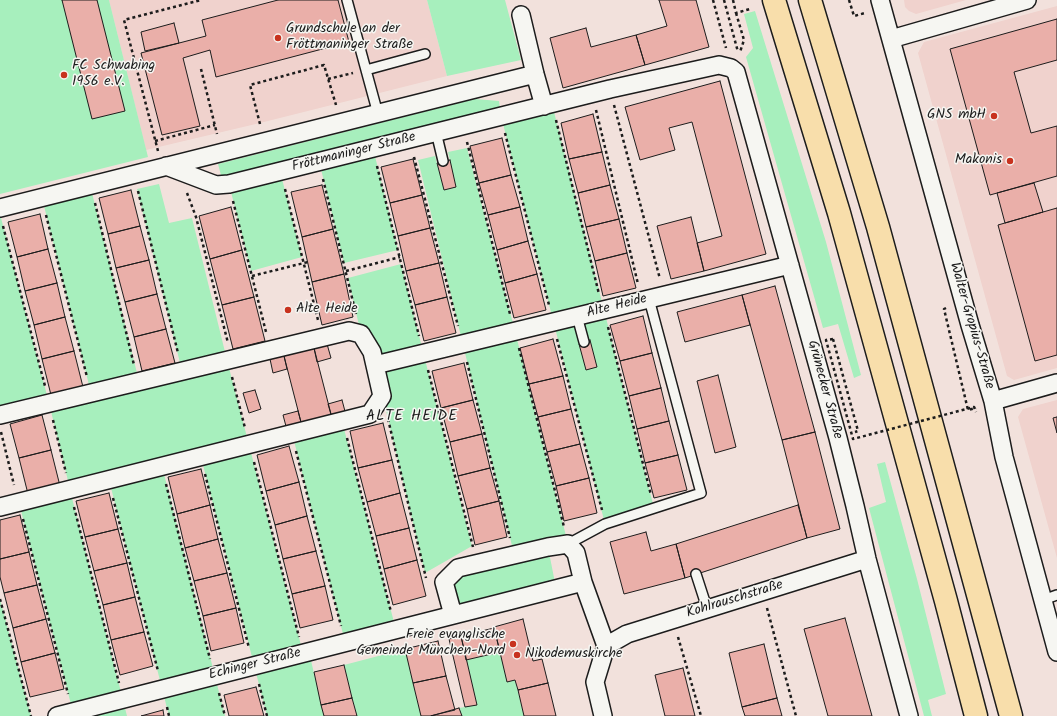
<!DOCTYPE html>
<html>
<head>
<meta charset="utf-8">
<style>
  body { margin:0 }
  canvas { display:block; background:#f2e1dc }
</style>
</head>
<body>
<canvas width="1057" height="716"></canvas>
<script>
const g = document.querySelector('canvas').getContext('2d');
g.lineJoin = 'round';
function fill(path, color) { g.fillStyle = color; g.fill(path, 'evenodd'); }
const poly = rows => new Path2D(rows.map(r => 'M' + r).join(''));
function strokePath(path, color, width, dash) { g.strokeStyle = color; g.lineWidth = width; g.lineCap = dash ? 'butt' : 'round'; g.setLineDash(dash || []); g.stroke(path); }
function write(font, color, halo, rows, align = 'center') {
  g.font = font + ' Kalam,sans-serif'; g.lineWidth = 3; g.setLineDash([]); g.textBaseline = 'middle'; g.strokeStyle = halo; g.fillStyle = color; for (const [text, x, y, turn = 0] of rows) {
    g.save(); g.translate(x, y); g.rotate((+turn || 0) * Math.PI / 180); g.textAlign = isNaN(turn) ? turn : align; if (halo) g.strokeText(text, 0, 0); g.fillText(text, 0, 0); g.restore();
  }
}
const built = poly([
  [109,0,427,0,447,76,260,123,146,150],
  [904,0,966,0,916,14,909,11,905,7],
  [1057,6,1057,368,1014,380,1007,376,918,53,924,42],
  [1057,400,1057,558,1018,417,1023,409]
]);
const green = poly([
  [0,0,109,0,148,157,0,194],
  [427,0,505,0,521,60,447,76],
  [755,11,826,242,861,375,854,378,838,324,823,328,746,57,753,48,744,14],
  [475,99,499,101,500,109,222,179,218,164],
  [552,104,604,310,654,508,605,524,501,116],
  [373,148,398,250,344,263,319,161],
  [467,148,515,331,568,544,548,547,556,588,453,615,444,582,514,554,418,160,435,156,444,190,456,187,448,152],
  [280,171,302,257,251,271,229,184],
  [159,184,169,223,192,218,227,360,303,653,309,652,324,716,267,716,201,457,162,466,225,716,169,716,109,480,70,490,127,716,74,716,19,503,70,489,49,403,0,415,0,214,49,403,91,393,42,198,90,185,139,381,182,371,137,189],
  [401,264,472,546,425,573,372,352,361,334,348,278],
  [342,421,396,630,345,642,292,433],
  [885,462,917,579,946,694,928,700,932,716,924,716,869,508,886,502,877,464],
  [0,599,31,716,0,716],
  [405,649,421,716,357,716,344,665],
  [500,652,515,680,524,716,461,716,459,708,477,705,466,660]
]);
const building = poly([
  [62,0,97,0,125,111,92,119,62,0],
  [278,0,338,0,349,42,216,77,210,50,183,58,200,126,162,135,141,53,206,36,202,20,278,0],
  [659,0,696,0,709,47,645,65,636,35,667,26,659,0],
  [1057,19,1057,60,1014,72,1031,133,1057,126,1057,176,990,195,950,49,1057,19],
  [174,23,179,43,145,51,141,32,174,23],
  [586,28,591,47,636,35,645,65,563,88,550,38,586,28],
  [720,81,766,254,704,271,697,243,722,236,692,122,669,128,675,150,640,160,625,107,720,81],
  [593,114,602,152,569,159,561,123,593,114],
  [502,138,511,175,479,183,470,146,502,138],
  [602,152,610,185,578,193,569,159,602,152],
  [413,159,422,195,390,203,381,167,413,159],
  [450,160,456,187,444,190,437,163,450,160],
  [511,175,520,207,488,215,479,183,511,175],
  [1034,183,1043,212,1005,223,997,193,1034,183],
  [322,185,333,229,302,237,291,192,322,185],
  [610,185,619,219,586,227,578,193,610,185],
  [131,190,140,226,108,234,99,198,131,190],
  [422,195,430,228,398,236,390,203,422,195],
  [231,207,242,250,210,259,199,216,231,207],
  [520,207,528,241,497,250,488,215,520,207],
  [1057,208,1057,355,1035,361,998,225,1057,208],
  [40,214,48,249,17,257,8,222,40,214],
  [691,217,704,271,671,279,657,226,691,217],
  [619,219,627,253,595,261,586,227,619,219],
  [140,226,149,260,116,268,108,234,140,226],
  [430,228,439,263,406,271,398,236,430,228],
  [333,229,344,274,312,282,302,237,333,229],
  [528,241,537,274,505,283,497,250,528,241],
  [48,249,57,283,25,291,17,257,48,249],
  [242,250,254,297,222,305,210,259,242,250],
  [627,253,636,288,603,296,595,261,627,253],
  [149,260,157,294,125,302,116,268,149,260],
  [439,263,447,297,415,305,406,271,439,263],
  [344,274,353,317,322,325,312,282,344,274],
  [537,274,546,310,514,318,505,283,537,274],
  [57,283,65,317,34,325,25,291,57,283],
  [775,286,815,432,782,440,742,295,775,286],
  [157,294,166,329,134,337,125,302,157,294],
  [742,295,750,325,685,342,677,312,742,295],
  [254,297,265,341,233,349,222,305,254,297],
  [447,297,456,333,424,341,415,305,447,297],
  [643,316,652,353,620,361,610,325,643,316],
  [65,317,74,351,42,359,34,325,65,317],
  [166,329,175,363,142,371,134,337,166,329],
  [553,339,563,376,529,384,520,348,553,339],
  [590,340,597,367,586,370,579,344,590,340],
  [327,344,331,358,317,362,314,348,327,344],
  [314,348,332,418,302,426,284,356,314,348],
  [74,351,83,387,51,395,42,359,74,351],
  [652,353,661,388,629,396,620,361,652,353],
  [284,356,287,369,273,373,270,359,284,356],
  [464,363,473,400,441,408,432,371,464,363],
  [718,375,736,447,715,453,697,381,718,375],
  [563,376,571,409,538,417,529,384,563,376],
  [661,388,669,421,637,429,629,396,661,388],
  [255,390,261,409,249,413,243,393,255,390],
  [342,400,346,415,332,418,328,404,342,400],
  [473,400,482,434,450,442,441,408,473,400],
  [571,409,580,444,547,452,538,417,571,409],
  [298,411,302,426,287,430,283,415,298,411],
  [42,415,51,450,19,458,10,424,42,415],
  [1057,417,1057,433,1053,418,1057,417],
  [669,421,678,455,645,463,637,429,669,421],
  [383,423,392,460,358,468,350,431,383,423],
  [815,432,840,529,807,538,782,440,815,432],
  [482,434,490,468,458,476,450,442,482,434],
  [580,444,589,478,556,486,547,452,580,444],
  [289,446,299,482,266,491,257,455,289,446],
  [51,450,60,486,28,494,19,458,51,450],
  [678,455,687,490,654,498,645,463,678,455],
  [392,460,400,493,367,502,358,468,392,460],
  [490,468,499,501,467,509,458,476,490,468],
  [201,469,210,505,177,514,168,477,201,469],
  [589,478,597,513,564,521,556,486,589,478],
  [299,482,307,516,275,525,266,491,299,482],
  [109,493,118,529,85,537,76,501,109,493],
  [400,493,409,528,376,536,367,502,400,493],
  [499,501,507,537,475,545,467,509,499,501],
  [210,505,218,539,185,548,177,514,210,505],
  [798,505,807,538,685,578,676,544,798,505],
  [20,515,29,552,0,559,0,520,20,515],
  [307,516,316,551,283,559,275,525,307,516],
  [409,528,417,560,384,569,376,536,409,528],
  [118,529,127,563,94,571,85,537,118,529],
  [646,532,651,551,676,544,685,578,624,594,610,542,646,532],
  [218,539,227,573,194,581,185,548,218,539],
  [316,551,325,586,292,594,283,559,316,551],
  [29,552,37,585,4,593,0,577,0,559,29,552],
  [417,560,426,596,393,605,384,569,417,560],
  [127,563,135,597,103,605,94,571,127,563],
  [227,573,236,608,203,616,194,581,227,573],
  [37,585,46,619,13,628,4,593,37,585],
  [325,586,333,620,300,628,292,594,325,586],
  [135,597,144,632,111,640,103,605,135,597],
  [236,608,244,643,211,651,203,616,236,608],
  [845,618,872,716,828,716,804,629,845,618],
  [46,619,55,653,21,662,13,628,46,619],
  [523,619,533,661,542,659,548,683,518,690,515,680,507,682,494,627,523,619],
  [494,628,500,652,466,660,461,636,494,628],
  [144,632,153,666,120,675,111,640,144,632],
  [461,636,477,705,465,707,449,639,461,636],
  [438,641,446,676,413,683,405,649,438,641],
  [764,644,777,698,742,707,729,653,764,644],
  [55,653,64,689,30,697,21,662,55,653],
  [344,665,352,698,321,705,314,672,344,665],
  [683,668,695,716,665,716,655,675,683,668],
  [446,676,455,710,430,716,421,716,413,683,446,676],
  [548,683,556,716,524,716,518,690,548,683],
  [256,687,264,716,229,716,224,695,256,687],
  [352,698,357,716,324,716,321,705,352,698],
  [777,698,782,716,745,716,742,707,777,698],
  [459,708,462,716,431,716,459,708],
  [163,710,164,716,141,716,163,710]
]);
const path = poly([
  [713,0,726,48],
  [724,0,738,52],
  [733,0,736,13,750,9],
  [849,0,854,16,865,13],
  [736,13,744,40,740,52],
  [201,69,217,134],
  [328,79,353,73],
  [614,105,660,279],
  [596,110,638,284],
  [556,120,599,294],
  [260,124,250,85,324,65,336,105],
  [505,133,549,305],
  [155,141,215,125],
  [467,142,510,314],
  [158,151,124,20,201,0],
  [414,157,458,326],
  [377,166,419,336],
  [323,179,356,314],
  [285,189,318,320],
  [138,191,178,353],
  [187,193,196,217,228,343],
  [233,201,266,332],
  [95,203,134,365],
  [46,215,87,377],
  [3,226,45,386],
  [346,271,400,257],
  [252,276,308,262],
  [946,308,944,309,968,410,976,408],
  [608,327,651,495],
  [557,339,602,510],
  [833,339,858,431,855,432],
  [519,348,564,527],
  [467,362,510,538],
  [428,370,473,547],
  [232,377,245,428],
  [388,419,426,578],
  [53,420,66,473],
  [1,432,14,485],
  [347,438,391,612],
  [296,451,341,626],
  [254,462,299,637],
  [205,474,249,648],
  [166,484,210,659],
  [113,498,158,671],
  [74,507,119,683],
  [23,519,68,694],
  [0,599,31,716],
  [767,608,796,716],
  [678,637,701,716],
  [259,684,267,716],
  [219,693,225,716],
  [167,707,169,716]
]);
const lane = poly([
  [347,0,366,70],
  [378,114,366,70,425,54],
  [436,132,443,161],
  [577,316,584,342],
  [568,544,605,524,701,493,649,299],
  [696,574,707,608],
  [1043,600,1057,595]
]);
const street = poly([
  [880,0,970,325,993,401,1004,457,1057,652],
  [521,15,535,74,544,106],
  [891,39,1027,0],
  [166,166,216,185,229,184,610,89,719,65,731,68,736,72,838,438,855,506,867,559,909,716],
  [0,208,535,74],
  [375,365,790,265],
  [993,401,1057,383],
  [0,415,349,331,361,334,372,352,382,396,370,414,0,507],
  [583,582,606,646,595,682,603,716],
  [606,646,627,634,867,559],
  [57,716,583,582,576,553,568,544,548,547,458,568,444,582,453,615]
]);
const highway = poly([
  [774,0,839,213,946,601,976,716],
  [810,0,878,227,1011,716]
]);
const pathBridge = poly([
  [833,339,826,340,853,439,974,407,976,412]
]);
const markers = [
  [278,38,4,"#c8321e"],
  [64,75,4,"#c8321e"],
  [994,116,4,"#c8321e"],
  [1010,161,4,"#c8321e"],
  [288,310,4,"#c8321e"],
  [513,644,4,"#c8321e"],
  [517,655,4,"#c8321e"]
];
const poiNames = [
  ["Grundschule an der",286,30],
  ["Fröttmaninger Straße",286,46],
  ["FC Schwabing",72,67],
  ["1956 e.V.",72,83],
  ["GNS mbH",986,116,"right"],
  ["Makonis",1002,161,"right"],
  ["Alte Heide",296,310],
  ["Freie evanglische",505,636,"right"],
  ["Gemeinde München-Nord",505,652,"right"],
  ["Nikodemuskirche",525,655]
];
const streetNames = [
  ["Fröttmaninger Straße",354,153,-14],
  ["Alte Heide",617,307,-14],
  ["Walter-Gropius-Straße",971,326,74],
  ["Grünecker Straße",824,390,75],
  ["Kohlrauschstraße",735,600,-17],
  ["Echinger Straße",255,665,-14]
];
const neighbourhoodNames = [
  ["ALTE HEIDE",412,417]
];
fill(built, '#f0d2cd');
fill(green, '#a7efbd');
fill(building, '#eaafa9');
strokePath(building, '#1c1c1c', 1);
strokePath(lane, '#1c1c1c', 12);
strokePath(street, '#1c1c1c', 20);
strokePath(highway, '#1c1c1c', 25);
strokePath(path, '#1c1c1c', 2.5, [3, 3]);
strokePath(lane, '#f6f6f2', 9);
strokePath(street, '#f6f6f2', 17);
strokePath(highway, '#f8deab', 22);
strokePath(pathBridge, '#1c1c1c', 2.5, [3, 3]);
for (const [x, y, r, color] of markers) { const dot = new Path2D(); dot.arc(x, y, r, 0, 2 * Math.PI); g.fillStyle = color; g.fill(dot); strokePath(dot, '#f6f6f2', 1.5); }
write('14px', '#1c1c1c', '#f6f6f2', poiNames, 'left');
write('14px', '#1c1c1c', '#f6f6f2', streetNames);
g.letterSpacing = '1px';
write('15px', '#1c1c1c', '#f6f6f2', neighbourhoodNames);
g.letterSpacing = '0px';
</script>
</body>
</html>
